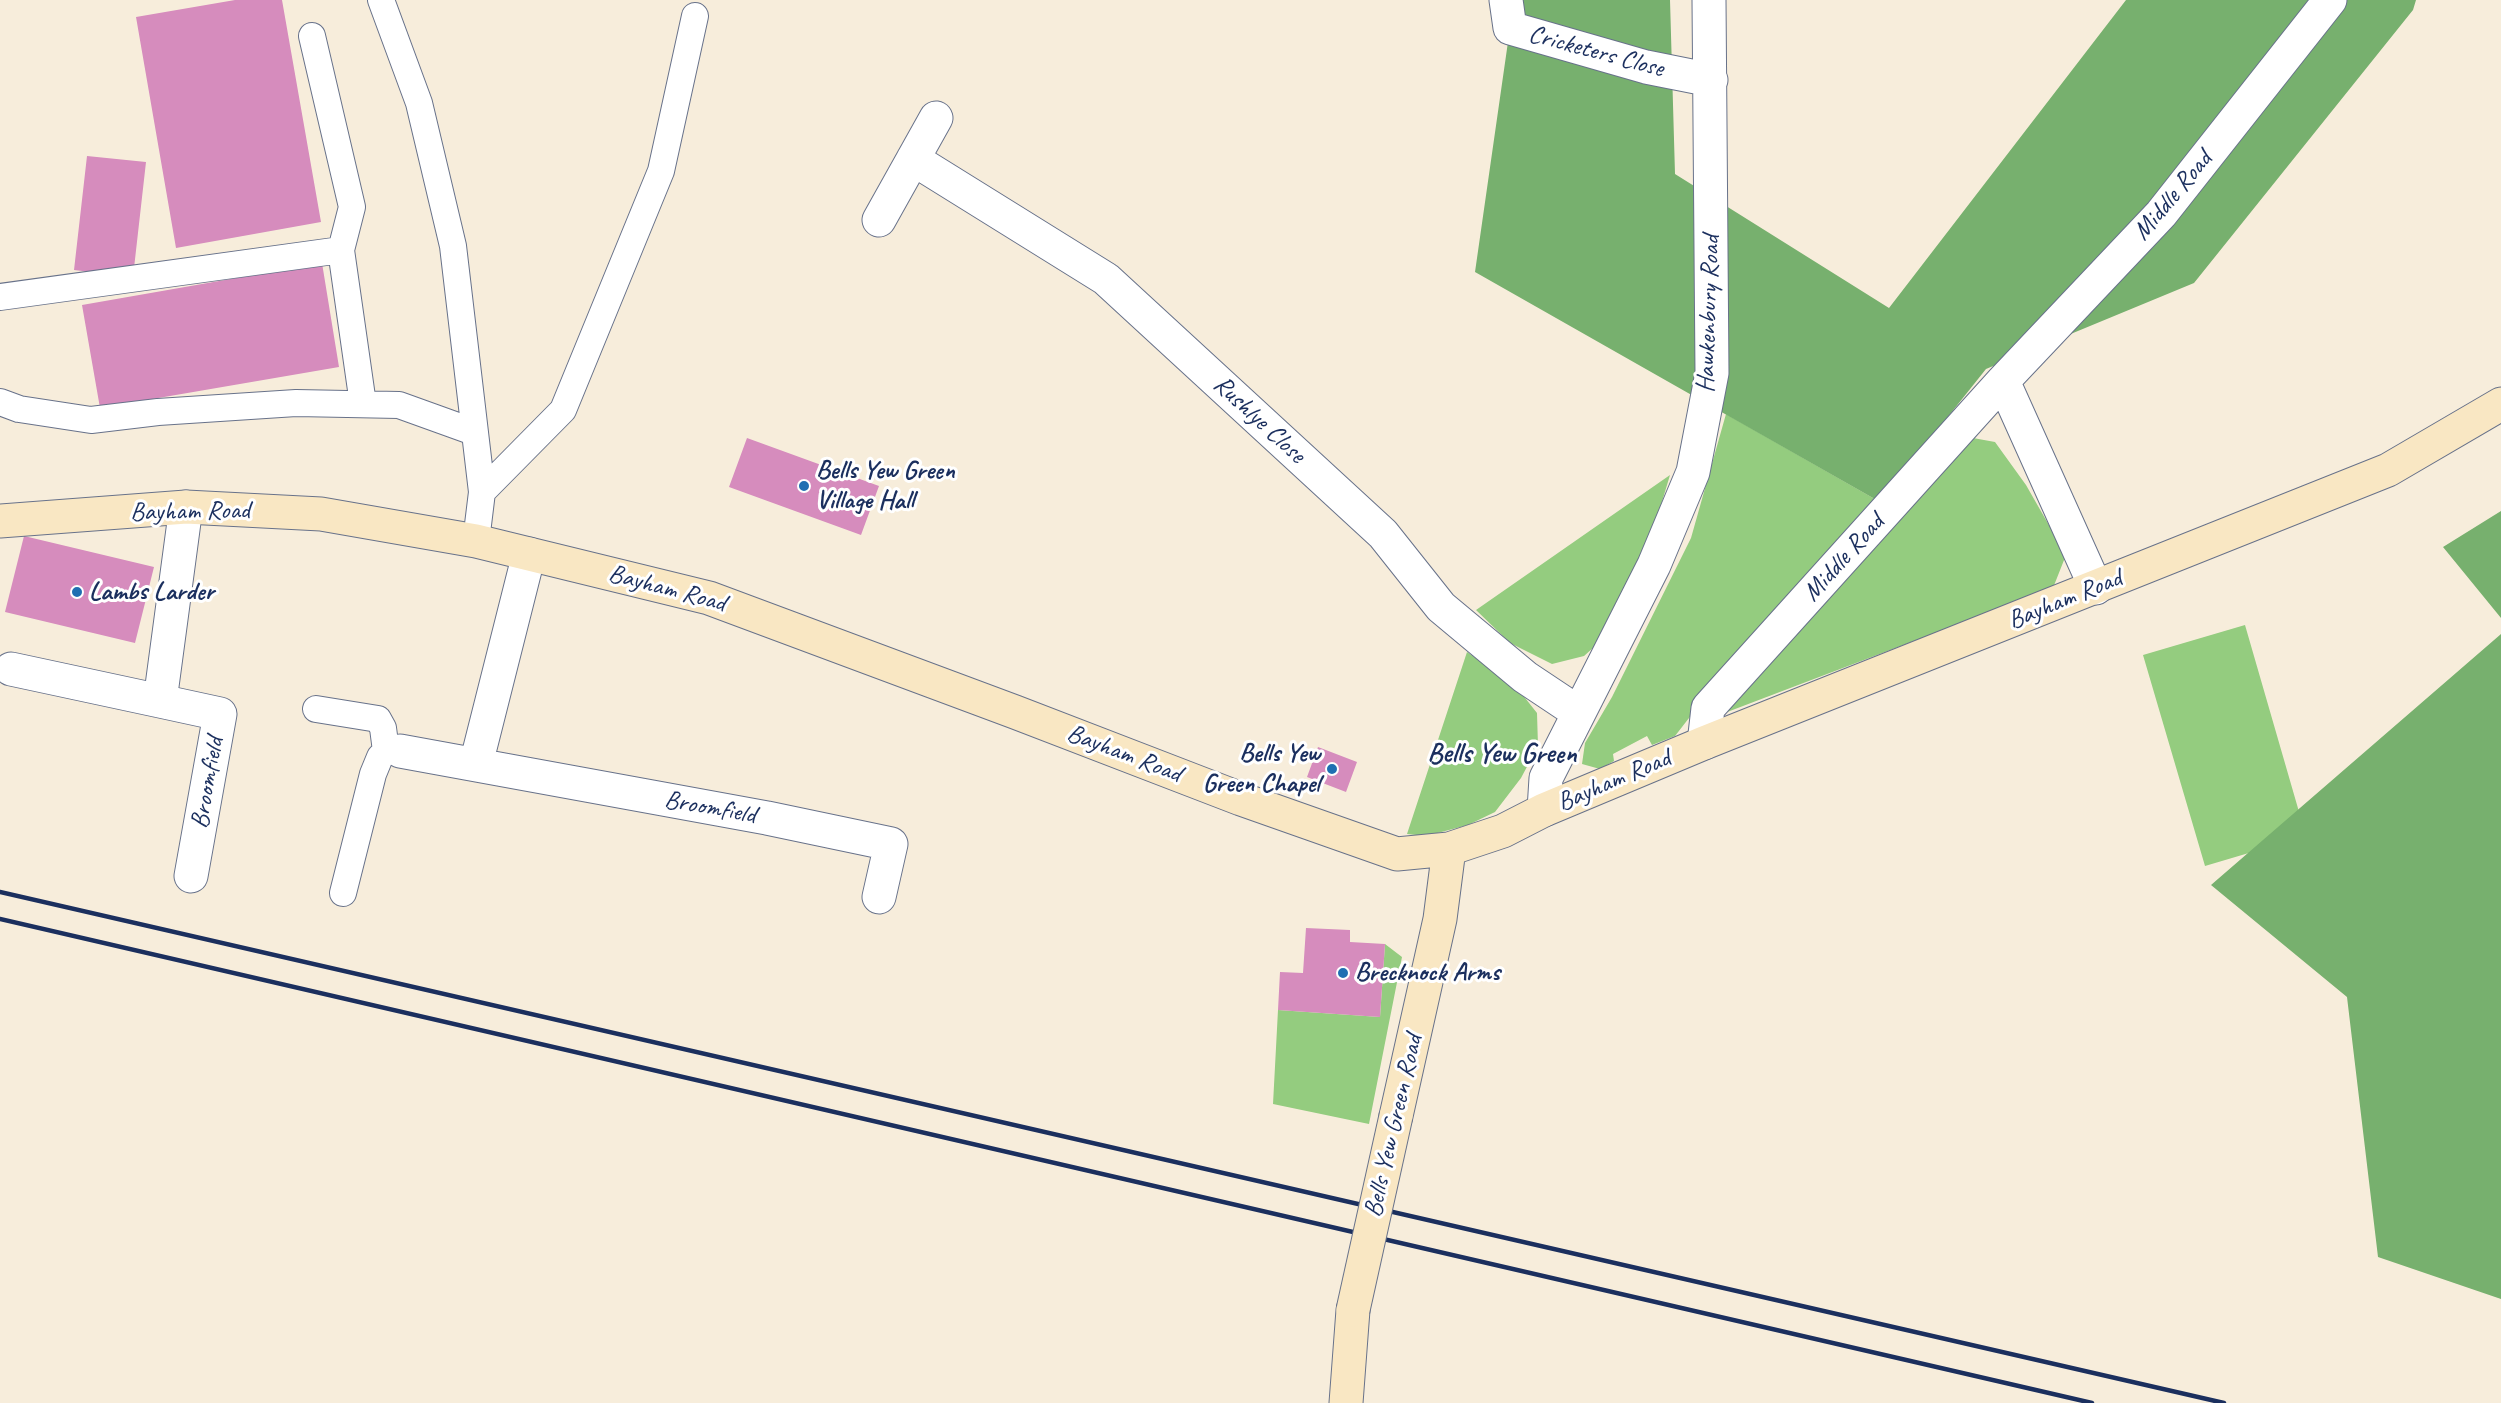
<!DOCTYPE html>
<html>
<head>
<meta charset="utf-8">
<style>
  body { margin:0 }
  canvas { display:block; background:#f7eddb }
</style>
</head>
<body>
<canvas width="2501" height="1403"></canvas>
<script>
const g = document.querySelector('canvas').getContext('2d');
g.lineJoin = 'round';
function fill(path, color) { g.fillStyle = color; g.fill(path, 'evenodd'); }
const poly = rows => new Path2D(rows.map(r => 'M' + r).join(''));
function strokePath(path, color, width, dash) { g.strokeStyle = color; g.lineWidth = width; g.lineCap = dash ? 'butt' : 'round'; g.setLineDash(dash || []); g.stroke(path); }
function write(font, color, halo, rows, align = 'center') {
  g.font = font + ' Caveat,sans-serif'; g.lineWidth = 6; g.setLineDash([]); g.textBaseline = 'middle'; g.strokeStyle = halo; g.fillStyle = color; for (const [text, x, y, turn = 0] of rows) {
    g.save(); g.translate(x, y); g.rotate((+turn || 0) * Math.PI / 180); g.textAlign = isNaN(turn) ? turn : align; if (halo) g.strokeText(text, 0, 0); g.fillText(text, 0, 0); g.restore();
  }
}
const green = poly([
  [1726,414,1880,502,1703,700,1675,736,1652,745,1647,736,1613,754,1614,761,1600,769,1582,764,1585,743,1612,697,1691,538],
  [1973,438,1995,442,2026,485,2066,555,2053,588,1722,714],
  [1670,475,1646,555,1603,639,1584,656,1552,664,1510,643,1476,610],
  [2245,625,2306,836,2205,866,2143,655],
  [1467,652,1514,684,1537,713,1538,746,1521,778,1495,812,1468,825,1426,836,1407,834],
  [1385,944,1402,957,1369,1124,1273,1104,1278,1010,1380,1017]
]);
const forest = poly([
  [1514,0,1670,0,1675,174,1889,308,2126,0,2416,0,2413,10,2194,283,1986,369,1880,502,1475,272],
  [2501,511,2501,618,2443,547],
  [2501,634,2501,1299,2378,1257,2347,997,2211,885]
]);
const building = poly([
  [235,0,282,0,321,222,176,248,136,17],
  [87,156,146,162,133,277,74,270],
  [322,263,339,367,100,408,82,305],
  [747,438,879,486,861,535,729,487],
  [24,536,154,567,135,643,5,612],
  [1318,747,1357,762,1346,792,1307,777],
  [1306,928,1350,930,1350,942,1385,944,1380,1017,1278,1010,1280,972,1303,973]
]);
const lane = poly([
  [381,0,419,103,453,246,482,492,476,541],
  [312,36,352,207,341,250],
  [0,297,341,250,363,404],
  [0,402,19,409,91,420,158,412,296,403,399,405,474,432],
  [482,492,563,410,661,171,695,16],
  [316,709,378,719,383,728,386,751],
  [343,893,373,774,380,757,386,751,400,751]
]);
const street = poly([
  [1506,0,1510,28,1646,67,1711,80],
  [913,159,1106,279,1383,534,1441,607,1525,677,1579,713],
  [879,220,936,118],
  [2003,381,2096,588],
  [186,507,160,701,220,714,191,876],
  [11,669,160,701],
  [1704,743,1708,708,2003,381,2161,214,2330,0],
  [400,751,767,818,891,844,879,897],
  [476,764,529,554],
  [1544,810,1546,778,1654,565,1693,472,1712,373,1709,0]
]);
const secondary = poly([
  [0,521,186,507,321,514,476,541,709,598,1015,712,1241,799,1397,854,1449,849,1503,831,1544,810,1704,743,2388,470,2501,404],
  [1396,1116,1440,919,1449,849],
  [1346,1403,1353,1310]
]);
const rail = poly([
  [0,892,2224,1403],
  [0,919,2092,1403]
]);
const secondaryBridge = poly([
  [1353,1310,1396,1116]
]);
const markers = [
  [804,486,6,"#1f6fb2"],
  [77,592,6,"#1f6fb2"],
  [1332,769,6,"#1f6fb2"],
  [1343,973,6,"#1f6fb2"]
];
const streetNames = [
  ["Cricketers Close",1596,52,15],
  ["Middle Road",2173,196,-50],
  ["Hawkenbury Road",1709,314,-88],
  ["Rushlye Close",1259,420,43],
  ["Bayham Road",190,512,-1],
  ["Middle Road",1844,558,-48],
  ["Bayham Road",667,589,15],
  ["Bayham Road",2065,600,-22],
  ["Bayham Road",1124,754,21],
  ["Bayham Road",1614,781,-23],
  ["Broomfield",208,783,-80],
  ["Broomfield",710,808,10],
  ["Bells Yew Green Road",1394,1126,-77]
];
const poiNames = [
  ["Bells Yew Green",816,471],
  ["Village Hall",816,501],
  ["Lambs Larder",89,592],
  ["Bells Yew",1320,754,"right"],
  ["Green Chapel",1320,784,"right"],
  ["Brecknock Arms",1355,973]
];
const quarterNames = [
  ["Bells Yew Green",1502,755]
];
fill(green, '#94cc7f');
fill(forest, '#77b06e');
fill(building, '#d68cbd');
strokePath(lane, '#68728a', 28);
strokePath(street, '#68728a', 35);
strokePath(secondary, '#68728a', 35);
strokePath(lane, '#fff', 26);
strokePath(street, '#fff', 33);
strokePath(secondary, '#f9e7c3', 33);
strokePath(rail, '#1b2f5e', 4.5);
strokePath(secondaryBridge, '#68728a', 35, []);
strokePath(secondaryBridge, '#f9e7c3', 33);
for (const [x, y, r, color] of markers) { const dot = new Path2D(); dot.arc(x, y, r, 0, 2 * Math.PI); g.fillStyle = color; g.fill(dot); strokePath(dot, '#fff', 2); }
write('26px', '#1b2f5e', '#fff', streetNames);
write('bold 26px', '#1b2f5e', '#fff', poiNames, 'left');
write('bold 28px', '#1b2f5e', '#fff', quarterNames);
</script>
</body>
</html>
